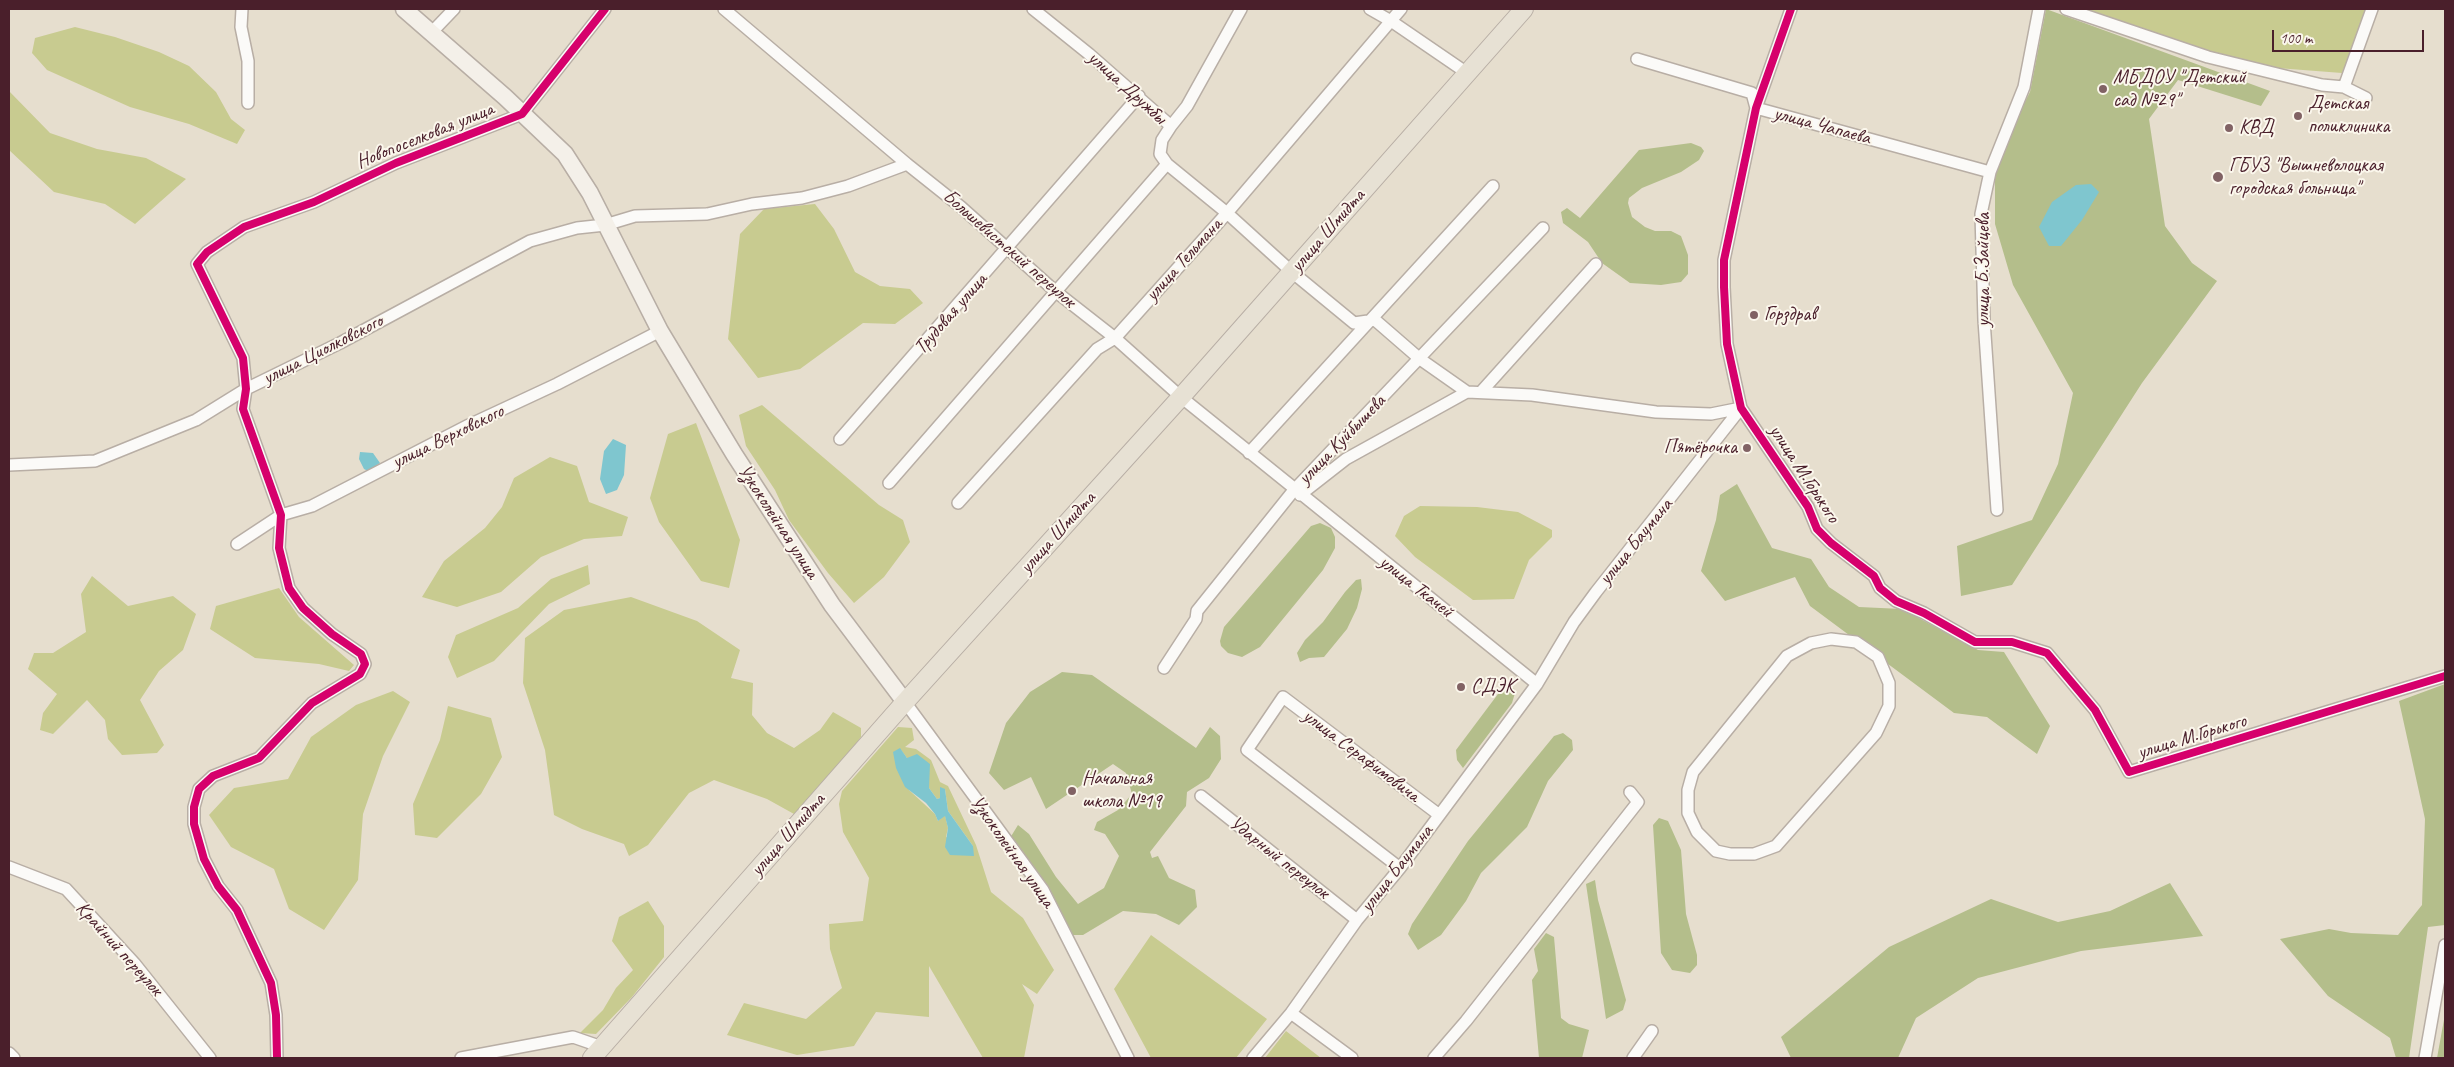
<!DOCTYPE html>
<html>
<head>
<meta charset="utf-8">
<style>
  body { margin:0 }
  #map { position:relative; width:2454px; height:1067px; overflow:hidden; background:#e6dece; font-family:Caveat,sans-serif }
  canvas { display:block }
  .frame { position:absolute; inset:0; border:10px solid #4a1f2b; pointer-events:none }
  .scale { position:absolute; left:2272px; top:30px; width:152px; height:22px; box-sizing:border-box; border:2px solid #4a1f2b; border-top:0; padding-left:6px; font-size:15px; line-height:18px; white-space:nowrap; color:#4a1f2b; -webkit-text-stroke:4px #fbf7ec; paint-order:stroke }
</style>
</head>
<body>
<div id="map">
<canvas width="2454" height="1067"></canvas>
<div class="frame"></div>
<div class="scale">100 m</div>
</div>
<script>
const g = document.querySelector('canvas').getContext('2d');
g.lineJoin = 'round';
function fill(path, color) { g.fillStyle = color; g.fill(path, 'evenodd'); }
const poly = rows => new Path2D(rows.map(r => 'M' + r).join(''));
function strokePath(path, color, width, dash) { g.strokeStyle = color; g.lineWidth = width; g.lineCap = dash ? 'butt' : 'round'; g.setLineDash(dash || []); g.stroke(path); }
function write(font, color, halo, rows, align = 'center') {
  g.font = font + ' Caveat,sans-serif'; g.lineWidth = 4; g.setLineDash([]); g.textBaseline = 'middle'; g.strokeStyle = halo; g.fillStyle = color; for (const [text, x, y, turn = 0] of rows) {
    g.save(); g.translate(x, y); g.rotate((+turn || 0) * Math.PI / 180); g.textAlign = isNaN(turn) ? turn : align; if (halo) g.strokeText(text, 0, 0); g.fillText(text, 0, 0); g.restore();
  }
}
const green = poly([
  [2090,9,2367,9,2342,73,2277,68,2211,54,2089,12],
  [75,27,115,37,159,52,189,66,216,92,231,119,245,130,237,144,189,124,130,107,47,70,32,53,35,38],
  [9,91,50,133,97,149,146,158,186,179,135,224,105,204,54,192,9,150],
  [815,204,834,229,855,272,880,286,910,289,923,303,895,324,863,323,800,369,758,378,728,339,740,234,764,209],
  [762,405,879,505,903,520,910,542,884,577,854,603,828,573,789,520,775,490,746,446,739,415],
  [696,423,740,540,729,588,701,581,659,522,650,498,668,434],
  [550,457,577,466,589,502,628,517,622,536,584,539,541,557,501,592,457,607,422,597,444,561,485,528,502,507,514,478],
  [1420,506,1477,507,1518,512,1552,530,1552,537,1529,560,1514,599,1473,600,1415,557,1395,536,1404,516],
  [588,565,590,584,549,604,494,661,457,678,448,657,456,635,518,608,551,579],
  [92,576,128,606,173,596,196,614,183,650,159,671,140,700,164,745,157,753,122,755,108,739,105,720,87,700,53,734,40,730,43,713,57,694,28,669,34,653,53,653,86,632,81,594],
  [279,588,299,617,354,665,349,671,319,664,255,658,210,629,216,606],
  [631,597,697,621,740,650,731,678,753,683,752,715,767,733,794,748,820,730,833,712,861,728,861,737,838,768,794,814,767,799,714,780,689,793,648,845,629,856,624,844,582,829,554,815,545,750,523,683,525,638,564,610],
  [393,691,410,702,383,756,363,814,358,880,324,930,289,909,274,869,231,847,209,815,234,788,288,779,311,737,356,705],
  [448,706,491,718,502,757,481,794,437,838,415,835,413,804,440,740],
  [898,727,912,728,914,740,905,747,916,749,931,760,940,782,948,786,976,845,991,892,1023,918,1054,970,1037,994,1022,984,1034,1005,1024,1058,983,1058,929,966,929,1017,876,1012,854,1046,797,1055,727,1035,744,1003,806,1019,842,988,830,949,829,924,863,921,869,878,843,832,839,804,842,791],
  [901,750,907,758,929,764,929,788,937,799,940,798,945,789,948,811,973,846,946,837,948,828,945,815,938,821,935,814,909,790],
  [648,901,664,926,664,957,632,997,596,1034,580,1033,603,1010,616,988,633,970,612,941,619,917],
  [1151,935,1267,1019,1236,1058,1151,1058,1114,989],
  [1286,1031,1321,1058,1265,1058]
]);
const forest = poly([
  [2046,9,2270,91,2261,106,2178,80,2149,119,2165,226,2192,263,2217,281,2142,383,2012,585,1961,596,1957,546,2032,520,2058,464,2073,393,2013,285,1995,224,1995,173,2017,117,2030,92],
  [1691,143,1701,147,1704,151,1699,160,1681,172,1642,188,1629,198,1628,203,1632,217,1645,227,1655,231,1671,231,1681,236,1688,255,1688,274,1681,282,1661,285,1630,283,1602,263,1588,242,1563,223,1561,212,1567,208,1580,218,1639,150],
  [1737,484,1772,548,1811,559,1829,587,1859,607,1902,609,1978,650,2004,652,2050,726,2037,754,1987,717,1954,713,1810,606,1795,577,1725,601,1701,571,1716,520,1720,495],
  [1320,523,1331,528,1335,537,1335,548,1323,570,1260,647,1242,657,1228,653,1221,646,1220,641,1224,627,1311,526],
  [1361,579,1362,589,1357,608,1347,629,1324,657,1309,658,1300,662,1297,653,1305,640,1323,622,1345,592,1356,580],
  [1062,672,1092,675,1196,748,1210,727,1220,736,1221,759,1209,778,1187,792,1186,806,1150,852,1152,858,1158,856,1169,878,1195,890,1197,907,1179,925,1156,914,1123,911,1083,935,1071,935,1010,838,1018,825,1029,834,1056,877,1078,904,1104,888,1119,856,1105,834,1094,830,1097,822,1118,810,1132,794,1126,773,1113,764,1046,809,1031,777,1004,790,989,773,1006,723,1030,692],
  [2445,684,2445,925,2428,927,2409,1058,2396,1058,2390,1038,2328,996,2280,939,2329,929,2351,933,2398,935,2422,905,2425,819,2399,701],
  [1504,686,1514,688,1515,693,1512,703,1463,768,1457,760,1456,750],
  [1563,733,1572,740,1573,750,1548,781,1527,827,1481,873,1466,901,1441,935,1418,950,1408,934,1412,924,1468,841,1554,736],
  [1659,818,1668,821,1681,850,1686,914,1697,955,1697,965,1690,973,1672,970,1661,953,1653,825],
  [1595,880,1598,900,1626,1000,1623,1010,1606,1019,1586,884],
  [2170,883,2203,936,2081,951,1978,978,1916,1018,1898,1058,1791,1058,1781,1037,1889,947,1991,899,2058,922,2110,911],
  [1546,933,1554,937,1561,1018,1569,1024,1589,1030,1582,1058,1539,1058,1532,980,1538,971,1534,949],
  [2445,1014,2445,1058,2437,1058]
]);
const water = poly([
  [2091,184,2099,192,2082,220,2061,246,2049,246,2039,227,2052,202,2076,185],
  [613,439,626,445,624,475,617,490,606,494,600,479,604,451],
  [360,452,373,453,380,463,368,471,364,469,359,459],
  [900,748,907,758,917,754,930,764,929,788,937,799,940,798,940,787,945,789,948,811,973,846,974,856,950,855,945,847,948,828,945,816,938,821,935,814,926,803,905,787,896,768,893,752]
]);
const street = poly([
  [242,9,241,27,248,61,248,103],
  [724,9,907,164,961,207,1055,291,1115,338,1181,397,1537,684],
  [1033,9,1089,54,1171,126,1162,140,1160,154,1167,164,1227,213,1292,272,1354,323,1375,320,1420,359,1467,392],
  [1370,9,1391,21,1467,73],
  [1791,9,1756,108,1724,260,1724,287,1727,344,1741,408,1808,507,1817,529,1831,543,1874,576,1880,588,1896,601,1924,613,1975,642,2012,642,2047,653,2095,710,2129,772,2445,676],
  [2066,9,2208,57,2322,85,2344,87,2366,98],
  [431,33,454,9],
  [1637,59,1752,93,1756,108,1990,172],
  [2344,87,2372,9],
  [1171,126,1187,106,1241,9],
  [1481,392,1596,264],
  [840,439,1139,96],
  [1249,453,1493,186],
  [9,465,95,461,196,420,246,389,340,343,530,241,577,228,605,225,635,216,707,214,752,204,802,198,848,186,907,164],
  [889,483,1167,164],
  [1300,495,1346,459,1467,392,1532,395,1656,412,1711,414,1741,408],
  [958,503,1097,349,1115,338,1227,213,1401,9],
  [1997,510,1984,320,1981,214,1990,172,2024,87,2039,9],
  [237,544,281,515,312,506,469,425,557,384,660,331],
  [1831,639,1856,642,1878,657,1889,683,1889,706,1876,733,1776,846,1754,854,1730,854,1716,851,1697,832,1688,813,1688,790,1693,772,1787,656,1811,643,1831,639],
  [1164,668,1196,619,1197,611,1294,490,1543,228],
  [905,702,1043,890,1128,1058],
  [1201,796,1357,920],
  [9,867,66,889,135,964,210,1058],
  [1400,868,1247,750,1283,697,1438,814],
  [1291,1013,1352,1058],
  [9,1053,14,1058],
  [277,1058,276,1015,271,983,237,910,218,886,204,859,194,824,194,807,199,789,213,776,259,758,312,703,360,674,365,664,361,654,332,634,303,608,289,588,279,548,281,515,243,409,246,389,243,358,197,264,207,252,244,227,314,202,396,163,522,114,605,9],
  [461,1058,573,1037,602,1047],
  [1253,1058,1291,1013,1357,920,1400,868,1537,684,1574,622,1596,592,1741,408],
  [1434,1058,1466,1021,1638,802,1630,792],
  [1633,1058,1652,1031],
  [2425,1058,2445,945]
]);
const secondary = poly([
  [404,9,505,97,565,154,590,193,660,331,734,454,832,605,905,702]
]);
const primary = poly([
  [592,1058,905,702,1181,397,1524,9]
]);
const cycleway = poly([
  [1791,9,1756,108,1724,260,1724,287,1727,344,1741,408,1808,507,1817,529,1831,543,1874,576,1880,588,1896,601,1924,613,1975,642,2012,642,2047,653,2095,710,2129,772,2445,676],
  [277,1058,276,1015,271,983,237,910,218,886,204,859,194,824,194,807,199,789,213,776,259,758,312,703,360,674,365,664,361,654,332,634,303,608,289,588,279,548,281,515,243,409,246,389,243,358,197,264,207,252,244,227,314,202,396,163,522,114,605,9]
]);
const markers = [
  [2103,89,5,"#816264"],
  [2298,116,5,"#816264"],
  [2229,128,5,"#816264"],
  [2218,177,6,"#816264"],
  [1754,315,5,"#816264"],
  [1747,448,5,"#816264"],
  [1461,687,5,"#816264"],
  [1072,791,5,"#816264"]
];
const poiNames = [
  ["МБДОУ \"Детский",2113,78],
  ["сад №29\"",2113,101],
  ["Детская",2308,104],
  ["поликлиника",2308,127],
  ["КВД",2239,128],
  ["ГБУЗ \"Вышневолоцкая",2229,166],
  ["городская больница\"",2229,189],
  ["Горздрав",1764,315],
  ["Пятёрочка",1737,448,"right"],
  ["СДЭК",1471,687],
  ["Начальная",1082,779],
  ["школа №19",1082,802]
];
const streetNames = [
  ["улица Дружбы",1127,88,42],
  ["улица Чапаева",1822,126,15],
  ["Новопоселковая улица",425,136,-22],
  ["улица Шмидта",1328,231,-49],
  ["Большевистский переулок",1009,249,41],
  ["улица Тельмана",1184,260,-48],
  ["улица Б.Зайцева",1984,270,-90],
  ["Трудовая улица",951,314,-49],
  ["улица Циолковского",323,350,-27],
  ["улица Верховского",448,437,-26],
  ["улица Куйбышева",1342,440,-46],
  ["улица М.Горького",1804,474,57],
  ["Узкоколейная улица",778,522,57],
  ["улица Шмидта",1058,533,-48],
  ["улица Баумана",1636,542,-51],
  ["улица Ткачей",1416,587,38],
  ["улица М.Горького",2192,737,-17],
  ["улица Серафимовича",1361,756,37],
  ["улица Шмидта",788,835,-49],
  ["Узкоколейная улица",1012,852,55],
  ["Ударный переулок",1279,858,38],
  ["улица Баумана",1397,869,-52],
  ["Крайний переулок",119,949,48]
];
fill(green, '#c8cb90');
fill(forest, '#b4be8b');
fill(water, '#7fc6cf');
strokePath(street, '#b8aea5', 14);
strokePath(secondary, '#b8aea5', 19);
strokePath(primary, '#b8aea5', 20);
strokePath(street, '#fbfaf8', 11);
strokePath(secondary, '#f4f0e9', 16);
strokePath(primary, '#e7e1d4', 18);
strokePath(cycleway, '#d6006c', 8);
for (const [x, y, r, color] of markers) { const dot = new Path2D(); dot.arc(x, y, r, 0, 2 * Math.PI); g.fillStyle = color; g.fill(dot); strokePath(dot, '#fbf7ec', 2); }
write('20px', '#4a1f2b', '#fbf7ec', poiNames, 'left');
write('20px', '#4a1f2b', '#fbf7ec', streetNames);
</script>
</body>
</html>
